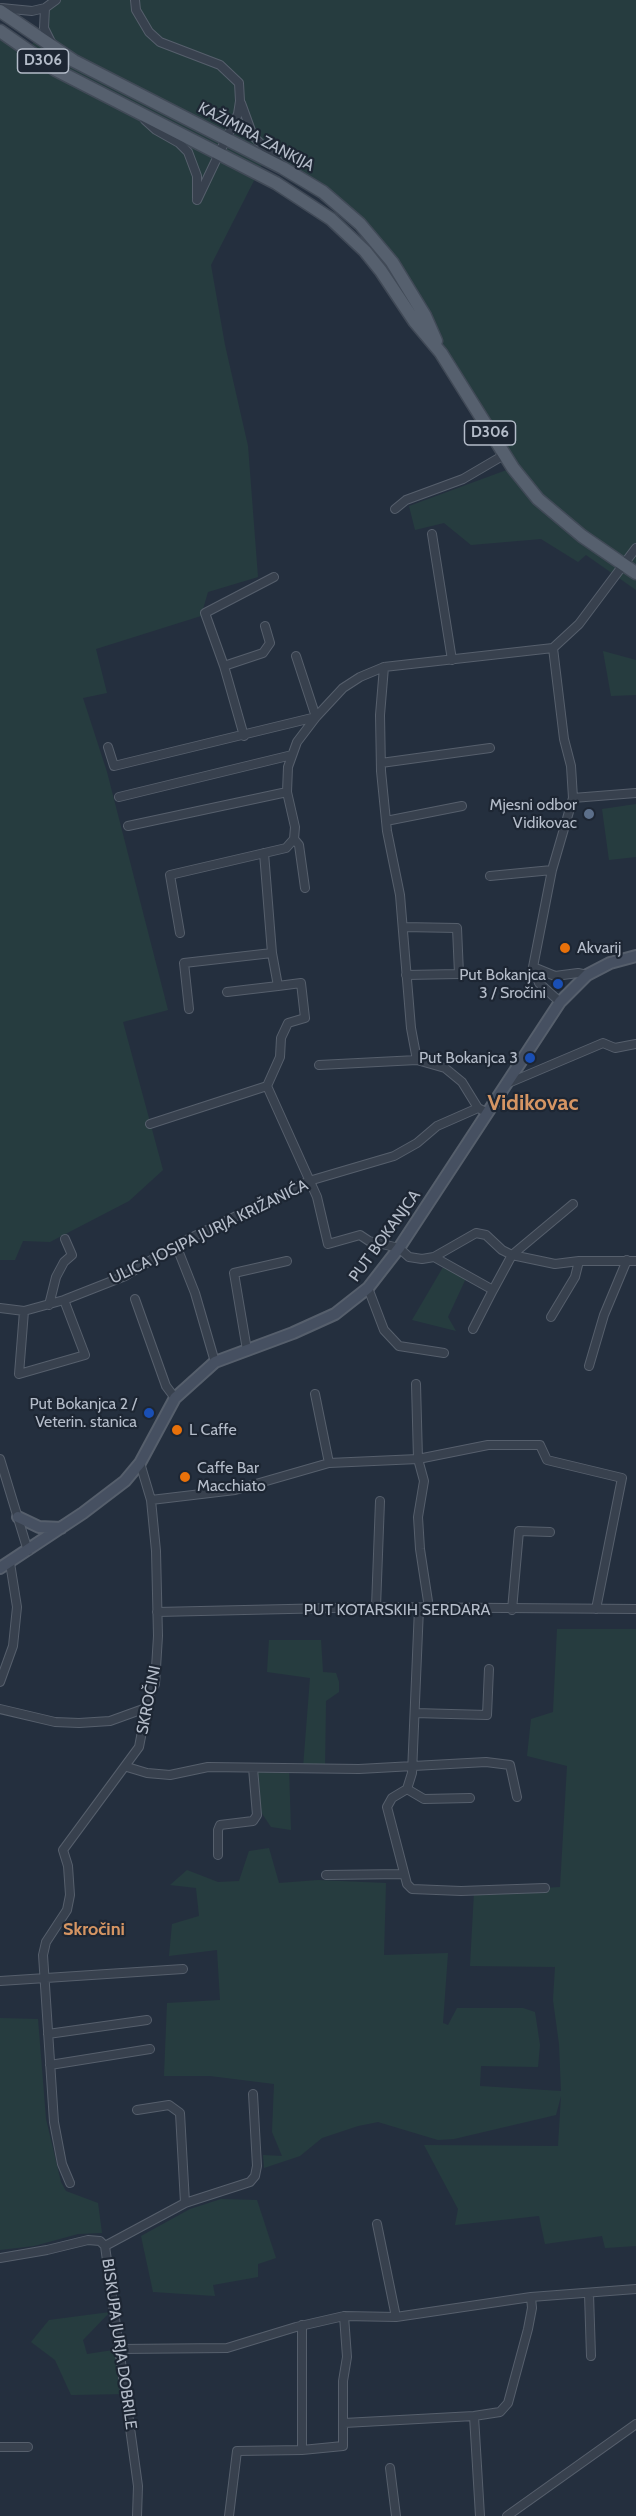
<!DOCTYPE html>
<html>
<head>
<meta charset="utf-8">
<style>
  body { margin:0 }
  canvas { display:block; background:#242f3e }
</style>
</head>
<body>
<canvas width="636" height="2516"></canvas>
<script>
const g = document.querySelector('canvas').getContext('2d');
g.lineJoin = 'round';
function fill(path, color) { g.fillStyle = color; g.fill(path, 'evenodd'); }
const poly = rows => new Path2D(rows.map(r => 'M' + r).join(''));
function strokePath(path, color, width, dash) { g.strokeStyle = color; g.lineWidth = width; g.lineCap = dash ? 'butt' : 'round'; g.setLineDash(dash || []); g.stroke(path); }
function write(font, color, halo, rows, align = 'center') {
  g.font = font + ' Cabin,sans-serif'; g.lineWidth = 4.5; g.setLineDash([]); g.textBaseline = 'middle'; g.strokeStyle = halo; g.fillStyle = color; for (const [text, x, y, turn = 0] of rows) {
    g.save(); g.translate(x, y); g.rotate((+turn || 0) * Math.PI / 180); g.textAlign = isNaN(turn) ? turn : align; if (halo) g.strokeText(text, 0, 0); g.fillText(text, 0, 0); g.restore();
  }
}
const green = poly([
  [56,0,636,0,636,590,586,555,578,562,541,539,471,545,444,523,415,530,409,506,512,468,425,316,360,224,265,159,211,265,225,345,248,446,258,577,208,592,201,616,96,649,107,693,83,698,107,772,168,1010,123,1022,163,1170,129,1201,50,1242,23,1241,15,1260,0,1260,0,37,27,56,51,3],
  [603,651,636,660,636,695,611,696],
  [636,804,636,857,609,860,602,809],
  [446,1262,468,1274,448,1317,456,1331,412,1320],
  [557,1629,636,1629,636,2246,605,2248,602,2236,545,2244,539,2216,455,2225,458,2209,424,2145,558,2146,561,2096,556,2115,454,2139,438,2140,378,2122,358,2126,322,2138,300,2156,264,2168,263,2155,282,2156,272,2132,274,2084,210,2076,164,2076,167,2003,220,2000,217,1950,169,1956,172,1924,199,1916,196,1888,170,1885,187,1870,218,1882,239,1881,249,1851,269,1848,279,1883,318,1880,386,1883,384,1955,448,1953,443,2023,448,2025,457,2008,523,2008,535,2012,540,2045,538,2067,481,2066,480,2086,561,2091,559,2044,553,2000,555,1967,470,1966,474,1892,560,1887,567,1766,527,1756,531,1719,553,1712],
  [269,1640,321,1640,323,1672,336,1673,339,1682,339,1692,326,1701,325,1769,303,1768,310,1678,267,1672],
  [258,1768,289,1768,291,1830,271,1827,259,1809],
  [0,2018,38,2019,46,2119,61,2182,66,2191,98,2203,102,2233,78,2234,34,2246,0,2250],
  [221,2199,257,2200,276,2258,258,2264,258,2277,213,2285,215,2296,153,2292,141,2236,190,2209],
  [110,2312,83,2340,87,2354,120,2349,126,2394,71,2395,55,2360,31,2342,49,2320]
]);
const street = poly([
  [135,0,136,10,149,32,160,42,220,65,239,83,240,101,238,114,197,200],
  [1,8,32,11,45,8,56,0],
  [45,8,44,28,52,44],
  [241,103,253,136,281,164],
  [145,120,156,130,179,143,188,152,197,176,197,198],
  [395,509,406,500,463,479,504,455],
  [432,534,452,660],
  [553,648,564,739,571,766,573,798,552,870,533,967,539,983,560,1002],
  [224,666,205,613,274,577],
  [244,736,224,666,263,653,270,643,265,626],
  [108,747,114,766,316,717,296,656],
  [381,763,490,748],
  [119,797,292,755],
  [573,798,636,793],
  [386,821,462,806],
  [128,826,287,792],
  [294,839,299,845,305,888],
  [490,876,552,870],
  [403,927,457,928,459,974,406,975],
  [180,933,170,875,286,848,294,839,295,827,287,792,288,767,297,742,316,717,343,688,360,677,384,667],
  [533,967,555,976,578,973,587,975],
  [227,992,278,986],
  [189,1009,184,963,272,953,264,853],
  [319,1065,417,1060],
  [506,1084,603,1043,615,1048,636,1044],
  [267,1086,280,1057,281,1038,288,1023,305,1018,301,983,278,986,272,953],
  [488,1113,478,1108,462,1082,445,1068,417,1060,411,1028,400,895,387,831,381,771,380,715,384,667,553,648,579,624,636,548],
  [150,1124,267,1086,317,1197,328,1244,360,1235,369,1241,399,1248,409,1257,422,1259,434,1257,476,1233,486,1235,502,1250,512,1255,555,1264,579,1261,636,1261],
  [176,1245,195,1293,215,1362],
  [434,1257,493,1290,512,1255,573,1204],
  [368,1288,384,1330,399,1346,444,1353],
  [135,1299,166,1386,175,1398],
  [49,1305,56,1277,64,1262,72,1255,65,1239],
  [0,1308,24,1311,64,1300,125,1276,176,1245,309,1181,394,1156,417,1143,437,1126,478,1108],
  [24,1311,19,1374,85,1355,64,1300],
  [551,1317,575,1277,579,1261],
  [473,1329,493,1290],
  [247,1350,234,1273,287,1261],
  [589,1366,604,1315,627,1260],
  [416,1384,418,1459,424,1481,418,1517,420,1549,429,1608],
  [315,1394,329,1463],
  [0,1459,28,1551],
  [151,1500,235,1490,329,1463,418,1459,488,1445,540,1445,547,1460,622,1478,596,1609],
  [376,1607,380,1501],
  [419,1608,412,1773,407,1789,392,1798,387,1807,407,1884,412,1889,461,1891,545,1888],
  [512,1610,519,1531,550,1532],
  [157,1612,376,1607,636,1609],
  [0,1682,13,1646,17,1607,10,1563],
  [0,1709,55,1722,79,1723,110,1721,146,1708],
  [415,1713,487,1715,489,1669],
  [127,1767,147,1773,170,1775,208,1767,359,1769,486,1762,510,1765,517,1797],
  [407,1789,424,1799,470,1798],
  [218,1855,218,1830,220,1825,253,1821,257,1815,253,1768],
  [326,1875,404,1874],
  [0,1981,183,1969],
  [48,2034,147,2020],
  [50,2065,150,2049],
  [137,2110,169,2105,180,2113,185,2203],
  [70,2183,62,2164,54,2122,43,1955,46,1942,67,1910,70,1895,68,1866,63,1850,139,1747,149,1695,155,1684,158,1636,156,1551,151,1500,140,1463],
  [377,2224,396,2317],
  [105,2246,185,2203,250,2182,255,2176,257,2166,253,2094],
  [0,2258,47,2250,88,2240,100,2241,105,2246,138,2486,137,2516],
  [589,2294,591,2356],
  [120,2349,227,2348,296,2327,344,2316,396,2317,531,2297,636,2289],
  [474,2416,480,2516],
  [344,2423,474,2416,500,2412,508,2403,528,2329,532,2308,531,2297],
  [0,2447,28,2447],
  [302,2450,302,2325],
  [390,2468,396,2516],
  [229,2516,237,2451,302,2450,343,2446,343,2381,347,2357,344,2316],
  [507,2516,636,2424]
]);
const secondary = poly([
  [18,1517,39,1527,61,1528],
  [0,1568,83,1513,125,1481,140,1463,175,1398,215,1362,293,1333,335,1314,368,1288,399,1248,560,1002,587,975,610,963,636,956]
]);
const primary = poly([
  [0,11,74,61,283,168,323,192,360,224,392,262,425,316,436,341],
  [0,31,56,70,276,183,331,219,365,251,381,271,415,322,441,353,513,468,538,499,582,536,636,573]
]);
const markers = [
  [589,814,6,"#5c6f8a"],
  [565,948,6,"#e8710a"],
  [558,984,6,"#1a4fb4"],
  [530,1058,6,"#1a4fb4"],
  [149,1413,6,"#1a4fb4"],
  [177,1430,6,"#e8710a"],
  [185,1477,6,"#e8710a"]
];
const shields = [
  [43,61,51],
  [490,433,51]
];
const shieldNames = [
  ["D306",43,61],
  ["D306",490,433]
];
const streetNames = [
  ["KAŽIMIRA ZANKIJA",256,137,28],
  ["ULICA JOSIPA JURJA KRIŽANIĆA",209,1232,-26],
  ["PUT BOKANJCA",385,1236,-54],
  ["PUT KOTARSKIH SERDARA",397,1610],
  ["SKROČINI",149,1700,-79],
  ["BISKUPA JURJA DOBRILE",119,2344,82]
];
const poiNames = [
  ["Mjesni odbor",577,805],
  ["Vidikovac",577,823],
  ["Akvarij",577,948,"left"],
  ["Put Bokanjca",546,975],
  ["3 / Sročini",546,993],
  ["Put Bokanjca 3",518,1058],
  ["Put Bokanjca 2 /",137,1404],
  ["Veterin. stanica",137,1422],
  ["L Caffe",189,1430,"left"],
  ["Caffe Bar",197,1468,"left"],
  ["Macchiato",197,1486,"left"]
];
const neighbourhoodNames = [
  ["Skročini",94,1930]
];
const districtNames = [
  ["Vidikovac",533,1104]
];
fill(green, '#263c3f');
strokePath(street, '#565f6c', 10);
strokePath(secondary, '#565f6c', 14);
strokePath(primary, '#414a57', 15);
strokePath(street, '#38414e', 8);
strokePath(secondary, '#465061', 10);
strokePath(primary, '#56606e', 12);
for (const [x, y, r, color] of markers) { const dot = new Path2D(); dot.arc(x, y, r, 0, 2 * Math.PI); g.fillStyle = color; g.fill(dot); strokePath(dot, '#1d2633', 2); }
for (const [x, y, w] of shields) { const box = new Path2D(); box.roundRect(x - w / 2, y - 12, w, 24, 4.5); g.fillStyle = '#1d2633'; g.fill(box); strokePath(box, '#b4bcc9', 1.5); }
write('bold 15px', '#b4bcc9', null, shieldNames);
write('16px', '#b4bcc9', '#1d2633', streetNames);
write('16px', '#b4bcc9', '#1d2633', poiNames, 'right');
write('bold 18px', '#d59563', '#1d2633', neighbourhoodNames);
write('bold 22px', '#d59563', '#1d2633', districtNames);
</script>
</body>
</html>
